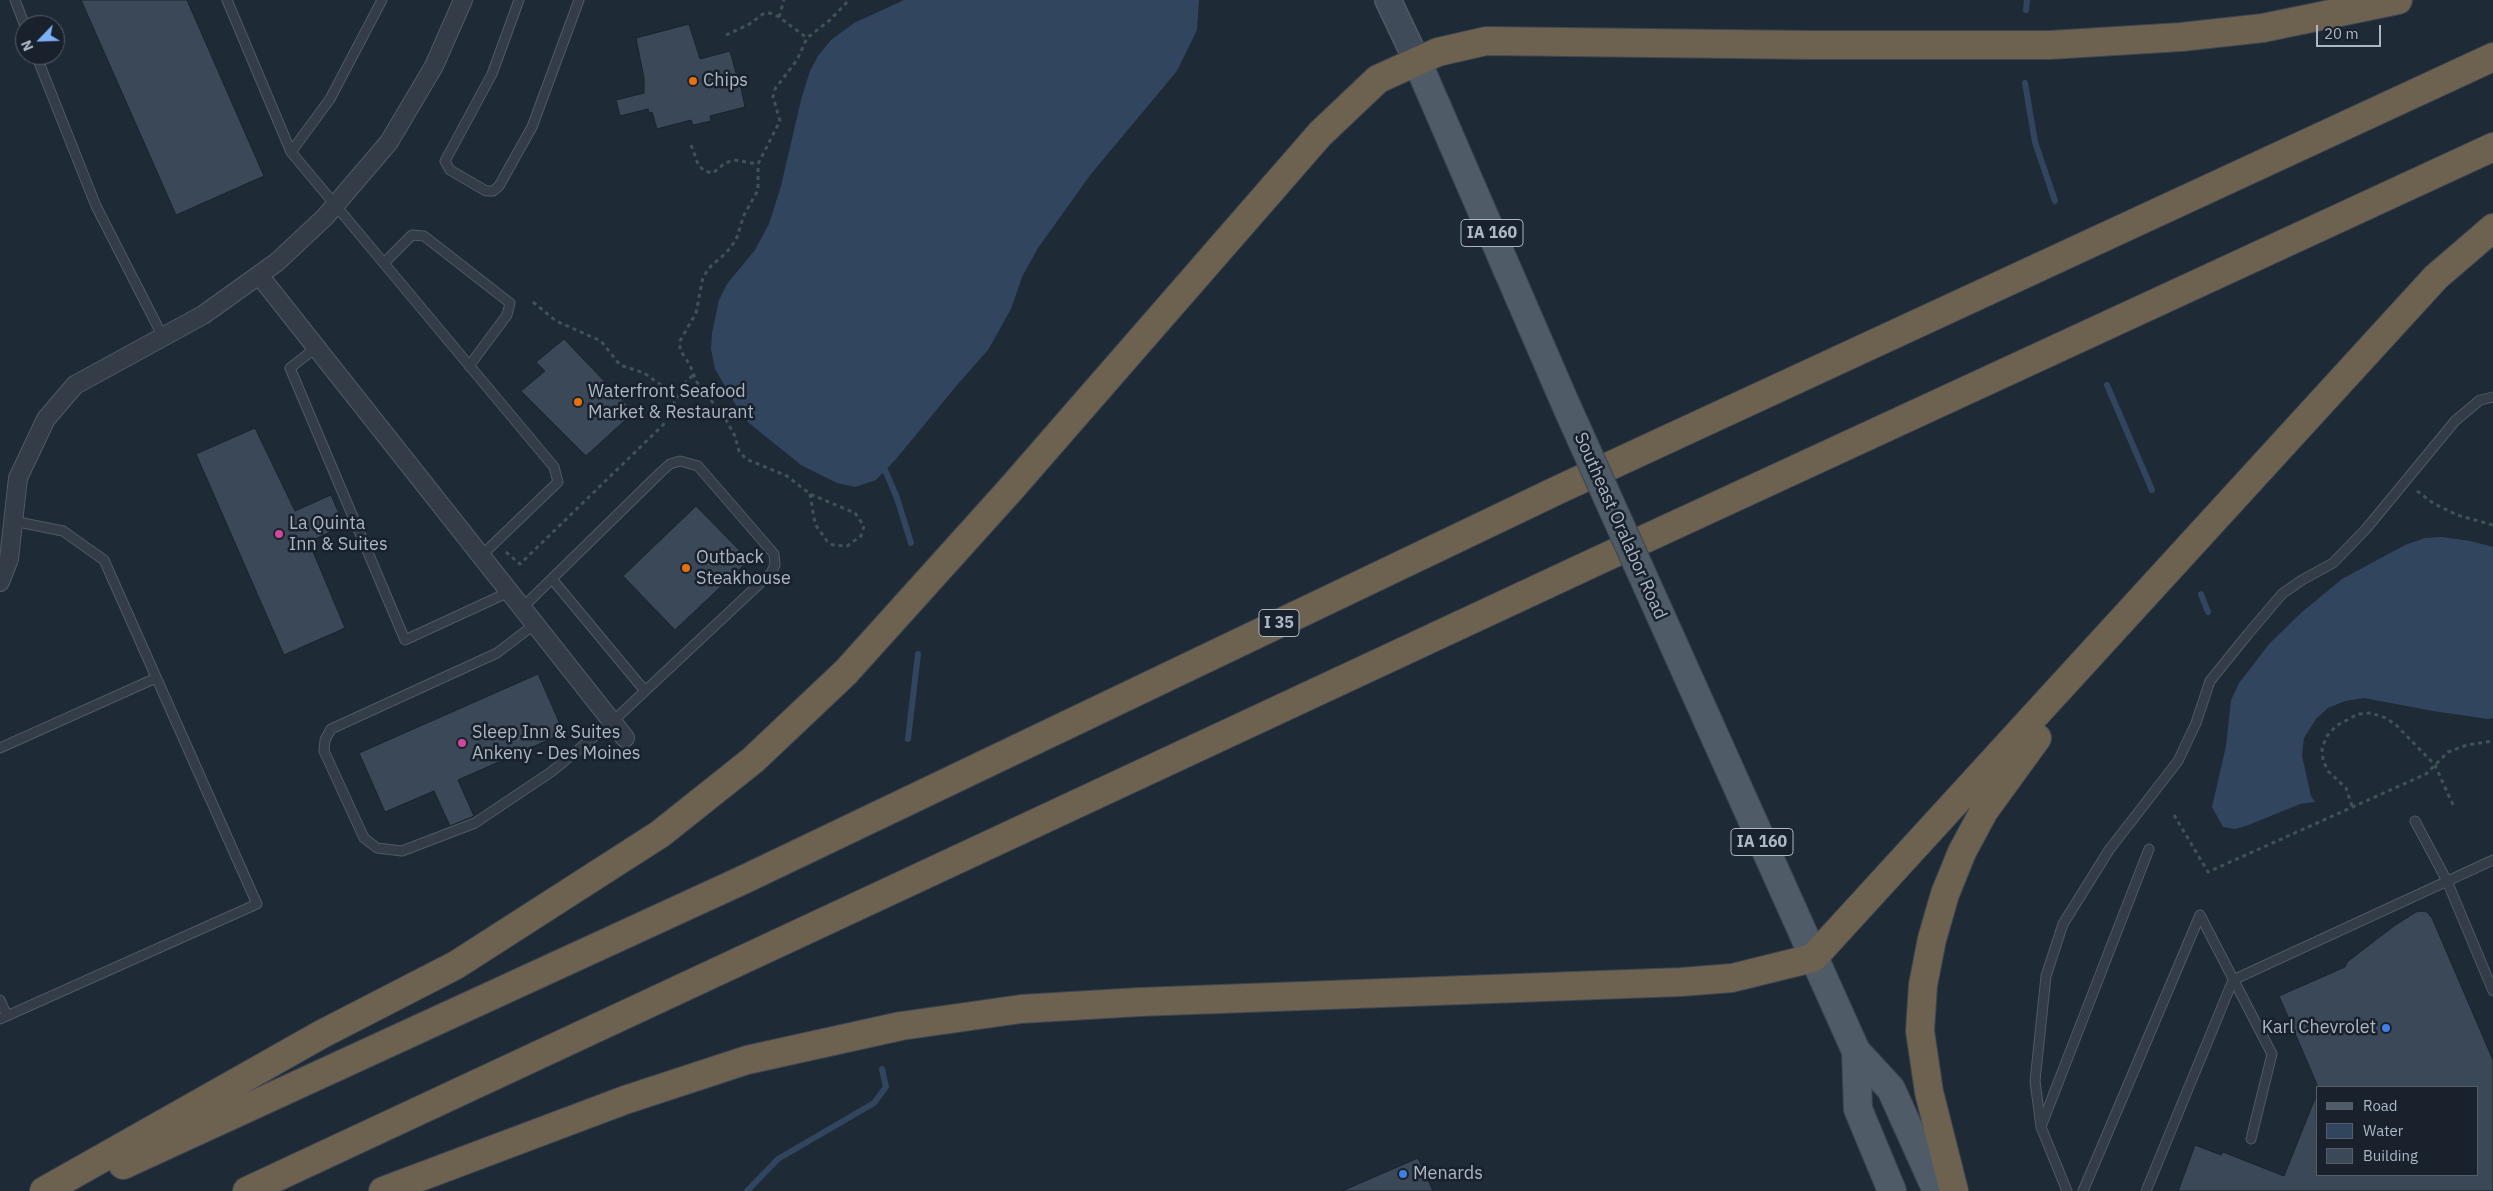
<!DOCTYPE html>
<html>
<head>
<meta charset="utf-8">
<style>
  body { margin:0 }
  #map { position:relative; width:2493px; height:1191px; overflow:hidden; background:#1f2a37; font-family:"IBM Plex Sans",sans-serif }
  canvas { display:block }
  .legend { position:absolute; left:2316px; top:1086px; width:162px; height:90px; box-sizing:border-box; background:#18212c; border:1px solid #545d69; margin:0; padding:6px 9px; list-style:none; font-size:15px; color:#adb6c4 }
  .legend li { display:flex; align-items:center; gap:10px; height:25px }
  .legend b { width:25px; border:1px solid #545d69 }
  .north { position:absolute; left:15px; top:15px; width:50px; height:50px; box-sizing:border-box; background:#18212c; border:1px solid #545d69; border-radius:50%; rotate:246deg; font-size:14px; font-weight:700; line-height:20px; text-align:center; color:#adb6c4 }
  .north::after { content:''; display:block; margin:auto; width:18px; height:22px; background:#7cb0f9; clip-path:polygon(50% 0,100% 100%,50% 72%,0 100%) }
  .scale { position:absolute; left:2316px; top:25px; width:65px; height:22px; box-sizing:border-box; border:2px solid #adb6c4; border-top:0; padding-left:6px; font-size:15px; line-height:18px; white-space:nowrap; color:#adb6c4; -webkit-text-stroke:4px #18212c; paint-order:stroke }
</style>
</head>
<body>
<div id="map">
<canvas width="2493" height="1191"></canvas>
<ul class="legend">
<li><b style="height:6px;background:#505b68"></b>Road</li>
<li><b style="height:14px;background:#32455f"></b>Water</li>
<li><b style="height:14px;background:#3b4857"></b>Building</li>
</ul>
<div class="north">N</div>
<div class="scale">20 m</div>
</div>
<script>
const g = document.querySelector('canvas').getContext('2d');
g.lineJoin = 'round';
function fill(path, color) { g.fillStyle = color; g.fill(path, 'evenodd'); }
const poly = rows => new Path2D(rows.map(r => 'M' + r).join(''));
function strokePath(path, color, width, dash) { g.strokeStyle = color; g.lineWidth = width; g.lineCap = dash ? 'butt' : 'round'; g.setLineDash(dash || []); g.stroke(path); }
function write(font, color, halo, rows, align = 'center') {
  g.font = font + ' "IBM Plex Sans",sans-serif'; g.lineWidth = 5; g.setLineDash([]); g.textBaseline = 'middle'; g.strokeStyle = halo; g.fillStyle = color; for (const [text, x, y, turn = 0] of rows) {
    g.save(); g.translate(x, y); g.rotate((+turn || 0) * Math.PI / 180); g.textAlign = isNaN(turn) ? turn : align; if (halo) g.strokeText(text, 0, 0); g.fillText(text, 0, 0); g.restore();
  }
}
const water = poly([
  [904,0,1199,0,1197,30,1177,71,1091,174,1038,248,1022,277,1011,309,988,350,957,385,896,459,876,480,855,487,837,483,801,465,749,423,740,412,715,369,711,349,712,333,719,300,727,284,755,250,769,224,781,186,801,100,810,71,818,56,831,40,854,23],
  [2442,537,2470,541,2493,547,2493,718,2488,719,2433,711,2364,698,2345,701,2328,708,2316,719,2304,738,2302,756,2311,796,2315,802,2300,804,2246,826,2235,829,2223,827,2212,807,2226,746,2231,700,2239,683,2253,665,2269,644,2302,612,2342,579,2405,545,2425,538]
]);
const stream = poly([
  [2026,10,2027,0],
  [2025,83,2035,142,2055,201],
  [2107,385,2152,490],
  [885,470,897,498,911,543],
  [2201,594,2208,612],
  [908,739,918,654],
  [747,1191,778,1159,874,1103,886,1087,882,1069]
]);
const building = poly([
  [81,0,187,0,264,176,176,215,81,0],
  [689,24,700,59,730,51,736,73,738,73,745,107,710,116,711,121,693,125,691,120,657,129,652,112,649,113,648,109,620,116,616,100,644,93,644,78,636,38,689,24],
  [564,339,634,412,586,456,521,391,545,371,536,362,564,339],
  [255,428,295,511,331,495,344,525,309,542,345,628,284,655,196,454,255,428],
  [696,506,749,560,675,630,623,576,696,506],
  [538,674,564,733,458,780,474,816,450,826,434,791,385,812,359,753,538,674],
  [2421,911,2427,912,2432,918,2493,1060,2493,1191,2178,1191,2195,1145,2221,1155,2223,1152,2284,1176,2316,1096,2317,1175,2477,1175,2477,1087,2318,1087,2279,996,2345,967,2347,962,2394,926,2416,912,2421,911],
  [1418,1158,1433,1191,1342,1191,1418,1158]
]);
const path = poly([
  [779,17,784,0],
  [726,35,748,25,763,14,770,13,779,17,807,38],
  [691,145,698,164,704,171,713,173,725,163,734,160,758,164],
  [533,302,556,321,601,341,620,365,644,373,661,385,673,401],
  [2417,491,2433,503,2457,515,2493,525],
  [810,494,815,524,827,541,833,545,847,546,861,536,864,526,855,513,810,494,787,476,746,459,739,451,735,436,725,418,696,381,690,365,680,350,680,341,696,313,703,277,711,266,726,253,736,240,744,215,758,190,758,164,780,121,773,97,775,89,797,60,807,38,830,20,849,0],
  [506,552,520,564,663,425,683,385,693,375],
  [2352,806,2346,788,2328,771,2323,760,2322,748,2327,736,2336,726,2358,714,2371,713,2386,718,2396,725,2435,765,2453,805],
  [2174,815,2208,872,2426,774,2448,752,2467,745,2493,741]
]);
const lane = poly([
  [15,0,25,26],
  [227,0,291,152],
  [382,0,330,99,291,152,554,467,558,482,481,556],
  [519,0,492,74,445,161,450,170,486,191,493,191,499,186,532,127,579,0],
  [36,55,96,206,163,337],
  [384,263,412,235,424,236,510,303,507,315,469,366],
  [317,347,290,368,405,640,509,592],
  [552,579,645,691],
  [522,608,661,472,670,464,680,461,698,466,774,554,775,565,771,573,612,722,551,772,475,823,402,851,377,848,364,838,324,751,325,740,331,729,497,653,535,624],
  [0,748,156,678],
  [2415,821,2447,881,2493,991],
  [2200,915,2272,1054,2251,1139],
  [0,1000,7,1016],
  [0,1019,257,904,104,560,63,531,13,521],
  [2042,1124,2149,849],
  [2067,1191,2041,1127,2035,1081,2046,976,2063,924,2109,850,2178,761,2196,723,2210,681,2248,634,2282,594,2302,580,2333,563,2366,529,2455,421,2480,400,2493,397],
  [2083,1191,2200,915],
  [2146,1191,2233,980,2493,860]
]);
const street = poly([
  [259,275,625,738],
  [0,582,9,559,18,478,46,419,75,385,203,315,277,262,325,217,389,142,434,66,463,0]
]);
const secondary = poly([
  [1388,0,1417,61]
]);
const primary = poly([
  [1417,61,1566,405],
  [1668,632,1856,1051,1891,1089,1937,1191],
  [1856,1051,1858,1109,1892,1191]
]);
const highway = poly([
  [123,1165,745,879,1560,489,2493,57],
  [44,1191,322,1034,456,965,660,834,753,760,846,672,1010,490,1320,134,1378,79,1438,52,1486,41,1810,45,2050,45,2181,37,2263,28,2398,0],
  [247,1191,1595,562,2493,147],
  [383,1191,625,1100,747,1060,901,1026,1021,1009,1139,1002,1681,982,1732,978,1813,958,2436,277,2493,228],
  [1954,1191,1929,1092,1920,1031,1923,985,1932,939,1945,894,1962,852,1984,811,2037,738]
]);
const primaryBridge = poly([
  [1566,405,1668,632]
]);
const markers = [
  [693,81,5,"#e8710a"],
  [578,402,5,"#e8710a"],
  [279,534,5,"#d1479c"],
  [686,568,5,"#e8710a"],
  [462,743,5,"#d1479c"],
  [2386,1028,5,"#3f7fe0"],
  [1403,1174,5,"#3f7fe0"]
];
const shields = [
  [1492,233,62],
  [1279,623,40],
  [1762,842,62]
];
const shieldNames = [
  ["IA 160",1492,233],
  ["I 35",1279,623],
  ["IA 160",1762,842]
];
const poiNames = [
  ["Chips",703,81],
  ["Waterfront Seafood",588,392],
  ["Market & Restaurant",588,413],
  ["La Quinta",289,524],
  ["Inn & Suites",289,545],
  ["Outback",696,558],
  ["Steakhouse",696,579],
  ["Sleep Inn & Suites",472,733],
  ["Ankeny - Des Moines",472,754],
  ["Karl Chevrolet",2376,1028,"right"],
  ["Menards",1413,1174]
];
const streetNames = [
  ["Southeast Oralabor Road",1620,526,66]
];
fill(water, '#32455f');
strokePath(stream, '#32455f', 6);
fill(building, '#3b4857');
strokePath(building, '#1a232e', 1);
strokePath(lane, '#505965', 11);
strokePath(street, '#505965', 20);
strokePath(secondary, '#505965', 28);
strokePath(primary, '#3c4551', 30);
strokePath(highway, '#3d4652', 30);
strokePath(path, '#3f5355', 3, [4, 4]);
strokePath(lane, '#333c47', 9);
strokePath(street, '#333c47', 18);
strokePath(secondary, '#404b5a', 25);
strokePath(primary, '#505b68', 28);
strokePath(highway, '#6d614f', 28);
strokePath(primaryBridge, '#3c4551', 30, []);
strokePath(primaryBridge, '#505b68', 28);
for (const [x, y, r, color] of markers) { const dot = new Path2D(); dot.arc(x, y, r, 0, 2 * Math.PI); g.fillStyle = color; g.fill(dot); strokePath(dot, '#18212c', 2); }
for (const [x, y, w] of shields) { const box = new Path2D(); box.roundRect(x - w / 2, y - 13.5, w, 27, 4); g.fillStyle = '#18212c'; g.fill(box); strokePath(box, '#adb6c4', 1); }
write('bold 16px', '#adb6c4', null, shieldNames);
write('18px', '#adb6c4', '#18212c', poiNames, 'left');
write('18px', '#adb6c4', '#18212c', streetNames);
</script>
</body>
</html>
